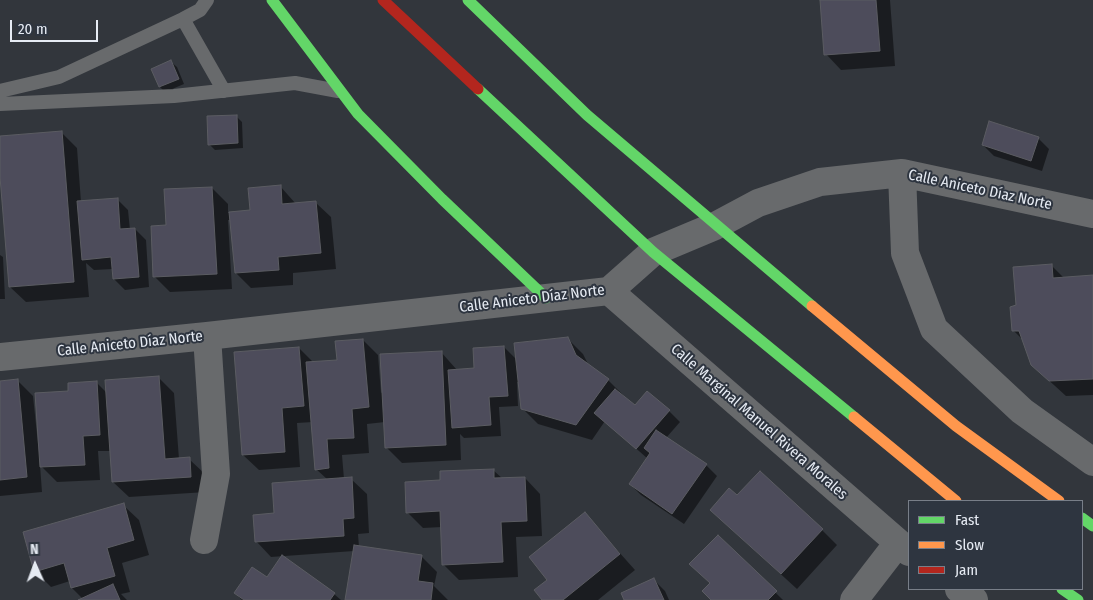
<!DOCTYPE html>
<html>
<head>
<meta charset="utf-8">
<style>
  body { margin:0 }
  #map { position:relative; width:1093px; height:600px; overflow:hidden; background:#32363c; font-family:"Fira Sans Condensed",sans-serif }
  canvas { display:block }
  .legend { position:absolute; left:908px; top:500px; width:175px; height:90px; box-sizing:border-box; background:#2e3540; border:1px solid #787e88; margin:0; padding:6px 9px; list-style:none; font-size:15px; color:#e6ebf3 }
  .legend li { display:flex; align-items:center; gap:10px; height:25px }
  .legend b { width:25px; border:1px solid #787e88 }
  .north { position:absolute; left:10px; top:540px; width:50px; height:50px; -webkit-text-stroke:4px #2e3540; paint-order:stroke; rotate:358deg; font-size:14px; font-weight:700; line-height:20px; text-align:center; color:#e6ebf3 }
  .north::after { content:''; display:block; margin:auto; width:18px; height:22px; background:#e6ebf3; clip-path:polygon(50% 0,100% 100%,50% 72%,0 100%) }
  .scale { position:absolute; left:10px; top:20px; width:88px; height:22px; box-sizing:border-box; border:2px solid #e6ebf3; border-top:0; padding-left:6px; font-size:15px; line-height:18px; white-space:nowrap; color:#e6ebf3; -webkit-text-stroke:4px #2e3540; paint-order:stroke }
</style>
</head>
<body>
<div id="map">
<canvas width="1093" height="600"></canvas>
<ul class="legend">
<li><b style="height:6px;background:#63d668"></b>Fast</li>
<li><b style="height:6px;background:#ff974d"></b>Slow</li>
<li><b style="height:6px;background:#b3261e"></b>Jam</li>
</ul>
<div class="north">N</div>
<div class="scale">20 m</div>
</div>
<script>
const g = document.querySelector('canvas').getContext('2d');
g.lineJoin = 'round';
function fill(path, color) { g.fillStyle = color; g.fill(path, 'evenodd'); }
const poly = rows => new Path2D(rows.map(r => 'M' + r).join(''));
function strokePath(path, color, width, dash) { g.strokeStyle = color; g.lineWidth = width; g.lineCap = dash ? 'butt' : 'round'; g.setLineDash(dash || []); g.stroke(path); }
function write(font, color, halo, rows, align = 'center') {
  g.font = font + ' "Fira Sans Condensed",sans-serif'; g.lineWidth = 4; g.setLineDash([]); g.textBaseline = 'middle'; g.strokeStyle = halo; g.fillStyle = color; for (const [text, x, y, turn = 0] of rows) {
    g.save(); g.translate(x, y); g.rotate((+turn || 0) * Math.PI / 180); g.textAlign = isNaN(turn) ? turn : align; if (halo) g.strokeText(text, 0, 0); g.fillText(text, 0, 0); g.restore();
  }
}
const shadow = poly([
  [821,0,890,0,895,66,841,70,826,54],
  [171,62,177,67,184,84,165,92,160,87,153,70],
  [236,116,242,122,243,148,215,150,209,144],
  [62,133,77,148,81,202,117,199,128,210,130,230,135,229,146,240,149,287,125,290,114,279,113,269,94,270,86,263,89,297,26,302,10,287,0,137],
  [1038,138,1049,149,1042,171,994,156,983,145],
  [280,186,296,204,315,202,331,217,336,269,293,273,293,285,251,288,236,273,231,220,228,220,232,289,170,292,155,277,168,226,212,188,228,204,228,213,252,211],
  [0,255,3,257,5,299,0,299],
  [1051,265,1064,278,1093,276,1093,395,1066,396,1032,365,1024,341,1013,330,1017,305],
  [568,339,583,354,589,366,608,380,635,407,647,393,669,411,680,422,666,438,706,465,717,476,684,524,641,495,630,484,648,459,605,421,592,440,538,424,522,408,519,382,517,382,518,406,499,407,501,436,464,438,460,434,461,460,402,463,386,447,385,422,367,424,369,453,342,455,344,479,351,479,367,494,369,533,358,534,359,547,421,556,437,572,434,586,448,600,347,600,354,551,271,557,256,541,328,480,316,469,313,422,297,423,300,467,259,470,243,455,299,348,314,363,338,361,363,340,378,355,381,393,441,352,457,370,475,369,504,347,517,360],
  [159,378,174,393,179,459,189,459,205,474,206,492,129,497,113,482,111,451,98,451,100,480,57,482,40,465,42,492,0,496,0,382,18,381,33,396,38,444,40,444,70,392,97,383,107,393],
  [493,470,503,479,525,478,540,494,542,536,516,537,518,577,459,580,444,565,442,527,423,528,407,512,442,481],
  [737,497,822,530,837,545,797,589,727,525],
  [123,505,139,520,149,555,122,563,130,592,121,594,127,600,81,600,83,599,72,588,70,581,51,587,35,571],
  [585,514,635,570,598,600,544,600,549,580],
  [718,536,783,600,712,600,711,584],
  [283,557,334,594,341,600,242,600,235,593,267,579],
  [654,580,665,591,669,600,626,600]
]);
const building = poly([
  [820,0,876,0,880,51,824,55,820,0],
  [171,60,179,79,159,87,151,69,171,60],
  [237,115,238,143,208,145,207,116,237,115],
  [989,121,1039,137,1031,161,982,145,989,121],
  [62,131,74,282,9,287,0,177,0,136,62,131],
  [281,185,282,204,316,201,321,253,278,257,279,270,235,273,229,212,250,210,248,188,281,185],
  [212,187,217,274,153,277,151,226,166,225,164,189,212,187],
  [118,198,120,229,135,228,139,277,113,279,111,257,82,260,77,201,118,198],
  [1052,264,1053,278,1093,275,1093,379,1049,381,1031,365,1019,331,1012,331,1010,307,1016,305,1013,267,1052,264],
  [568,337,576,355,609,379,576,425,521,409,514,343,568,337],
  [363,339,369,407,352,409,354,438,327,439,329,468,315,470,306,362,337,360,335,341,363,339],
  [504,346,508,396,489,397,491,425,452,428,448,370,474,368,473,348,504,346],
  [299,347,304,406,282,408,285,452,242,455,234,352,299,347],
  [442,351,446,445,385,448,380,354,442,351],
  [159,376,165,459,190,457,191,477,112,482,105,380,159,376],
  [18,379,27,477,0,480,0,381,18,379],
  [97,381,100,435,83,436,85,465,40,467,35,393,68,391,68,383,97,381],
  [615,389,635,405,647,391,670,410,636,449,594,413,615,389],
  [656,430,707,464,672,514,629,484,650,453,644,448,656,430],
  [494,469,494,478,525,477,527,521,501,522,503,562,442,565,440,511,406,513,405,482,440,480,440,471,494,469],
  [760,471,823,529,781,574,710,510,729,488,737,495,760,471],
  [352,477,354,518,343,519,344,536,255,542,253,515,274,513,272,483,352,477],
  [124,503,134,540,107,548,115,576,71,588,64,563,34,572,23,532,124,503],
  [585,512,620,554,563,600,542,600,534,590,547,580,529,557,585,512],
  [718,535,777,591,768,600,711,600,702,591,710,583,689,564,718,535],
  [354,545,422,555,418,581,433,583,431,600,345,600,354,545],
  [282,555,335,593,330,600,244,600,234,593,252,567,267,577,282,555],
  [654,578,664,600,624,600,621,593,654,578],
  [113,584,120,600,78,600,113,584]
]);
const lane = poly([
  [183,19,224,91],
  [0,91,59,77,183,19,200,10,207,0],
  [0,104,174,96,295,83,338,91]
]);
const street = poly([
  [902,173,905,253,934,329,1022,411,1093,462],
  [609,291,909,552],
  [0,357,207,336,609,291,653,252,715,226,758,203,820,182,902,173,1093,214],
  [204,540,216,474,207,336],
  [959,589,974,600],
  [854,600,898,543]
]);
const fast = poly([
  [272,0,358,114,442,199,546,298],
  [468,0,587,115,812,306],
  [478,89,653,252,854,417],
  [1082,518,1093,526],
  [1062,589,1078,600]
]);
const slow = poly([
  [812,306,956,426,1059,501],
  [854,417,956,501]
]);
const jam = poly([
  [383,0,478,89]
]);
const streetNames = [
  ["Calle Aniceto Díaz Norte",980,190,12],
  ["Calle Aniceto Díaz Norte",532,299,-7],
  ["Calle Aniceto Díaz Norte",130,344,-6],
  ["Calle Marginal Manuel Rivera Morales",759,422,41]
];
fill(shadow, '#0007');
fill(building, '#4d4c5b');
strokePath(building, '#5b5c62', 1);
strokePath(lane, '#686a6c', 14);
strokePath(street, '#686a6c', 28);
strokePath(fast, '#63d668', 11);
strokePath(slow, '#ff974d', 11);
strokePath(jam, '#b3261e', 11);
write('15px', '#e6ebf3', '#2e3540', streetNames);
</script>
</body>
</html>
